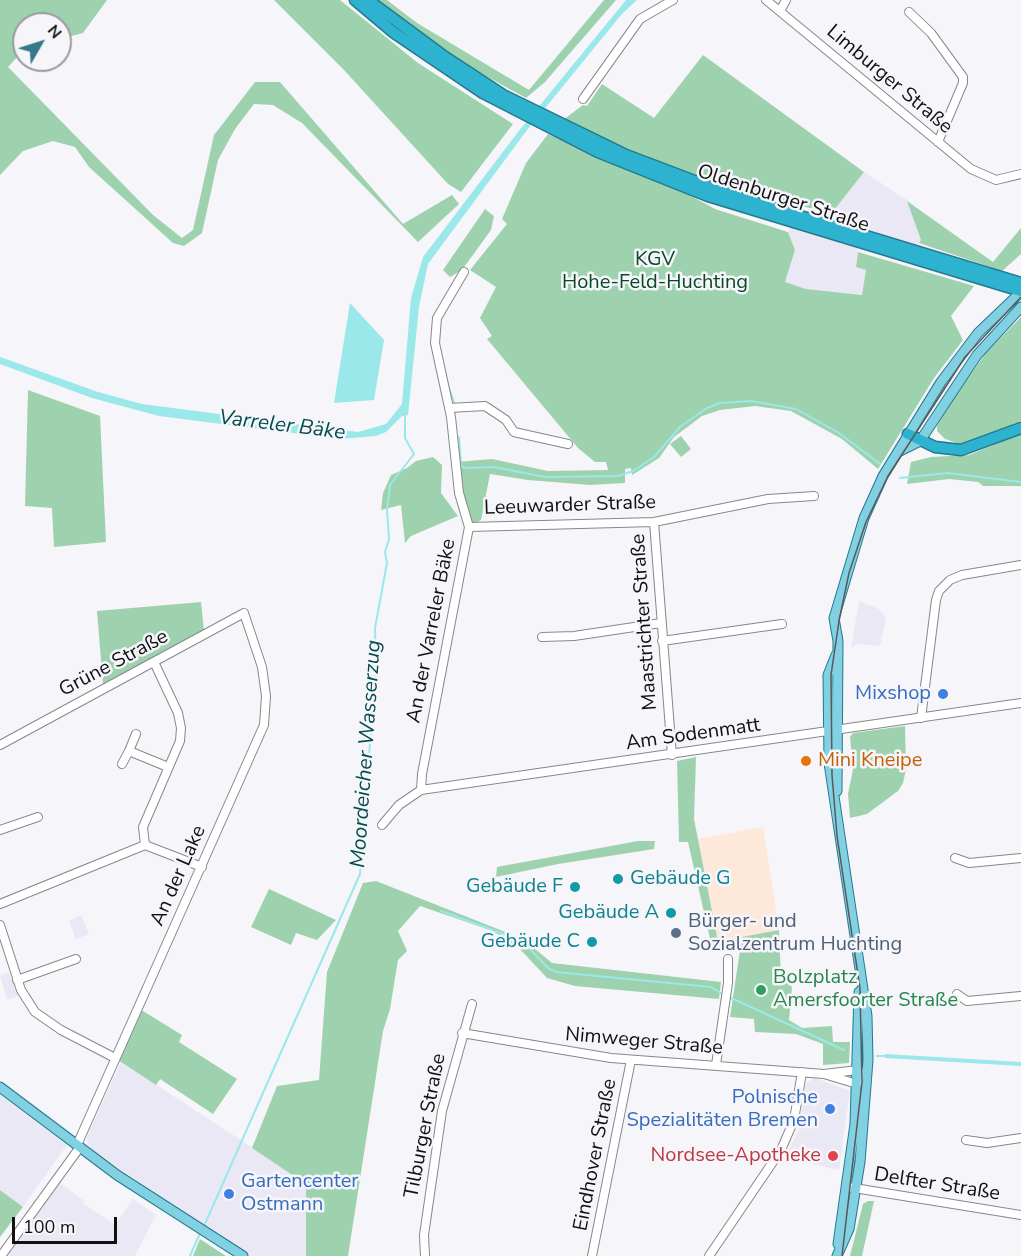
<!DOCTYPE html>
<html>
<head>
<meta charset="utf-8">
<style>
  body { margin:0 }
  #map { position:relative; width:1021px; height:1256px; overflow:hidden; background:#f6f5fa; font-family:"Nunito Sans",sans-serif }
  canvas { display:block }
  .north { position:absolute; left:12px; top:12px; width:60px; height:60px; box-sizing:border-box; background:#f6f5fa; border:2px solid #9a9a9d; border-radius:50%; rotate:51deg; font-size:16px; font-weight:700; line-height:24px; text-align:center; color:#111112 }
  .north::after { content:''; display:block; margin:auto; width:21px; height:27px; background:#36798a; clip-path:polygon(50% 0,100% 100%,50% 72%,0 100%) }
  .scale { position:absolute; left:12px; top:1217px; width:105px; height:27px; box-sizing:border-box; border:3px solid #111112; border-top:0; padding-left:8px; font-size:18px; line-height:21px; white-space:nowrap; color:#111112; -webkit-text-stroke:4px #f6f5fa; paint-order:stroke }
</style>
</head>
<body>
<div id="map">
<canvas width="1021" height="1256"></canvas>
<div class="north">N</div>
<div class="scale">100 m</div>
</div>
<script>
const g = document.querySelector('canvas').getContext('2d');
g.lineJoin = 'round';
function fill(path, color) { g.fillStyle = color; g.fill(path, 'evenodd'); }
const poly = rows => new Path2D(rows.map(r => 'M' + r).join(''));
function strokePath(path, color, width, dash) { g.strokeStyle = color; g.lineWidth = width; g.lineCap = dash ? 'butt' : 'round'; g.setLineDash(dash || []); g.stroke(path); }
function write(font, color, halo, rows, align = 'center') {
  g.font = font + ' "Nunito Sans",sans-serif'; g.lineWidth = 5; g.setLineDash([]); g.textBaseline = 'middle'; g.strokeStyle = halo; g.fillStyle = color; for (const [text, x, y, turn = 0] of rows) {
    g.save(); g.translate(x, y); g.rotate((+turn || 0) * Math.PI / 180); g.textAlign = isNaN(turn) ? turn : align; if (halo) g.strokeText(text, 0, 0); g.fillText(text, 0, 0); g.restore();
  }
}
const built = poly([
  [864,172,907,200,921,240,916,248,828,221,827,215,831,214],
  [791,226,856,246,858,252,856,267,866,269,862,295,806,289,785,282,795,250,788,232],
  [859,601,879,609,886,618,880,646,858,644,851,648],
  [81,915,89,934,76,939,69,921],
  [9,972,18,996,7,1000,0,976],
  [121,1062,307,1183,306,1256,250,1256,94,1152,88,1144,87,1137],
  [815,1078,850,1091,839,1170,785,1158,799,1128,806,1083],
  [0,1095,67,1145,23,1207,0,1190],
  [59,1182,84,1201,84,1204,115,1225,133,1199,156,1215,135,1256,7,1256]
]);
const education = poly([
  [763,827,779,930,718,942,697,839]
]);
const green = poly([
  [0,0,107,0,83,33,60,39,60,24,24,24,24,50,8,67,153,215,182,238,193,230,214,135,255,82,280,82,403,224,452,195,459,204,418,242,302,123,273,105,254,104,235,129,218,160,202,233,184,246,173,243,89,167,75,147,53,141,23,151,0,175],
  [274,0,340,0,418,63,513,124,461,192,448,184,344,70],
  [376,0,387,0,417,23,529,90,604,0,616,0,545,82,526,98,462,63],
  [703,55,864,172,831,214,699,177,652,161,563,120,583,105,587,106,602,84,654,118],
  [548,134,682,191,715,209,788,232,795,250,785,282,806,289,862,295,866,270,856,267,858,252,974,286,951,316,963,340,934,378,878,469,842,439,791,411,755,406,720,410,702,416,674,437,659,458,632,475,631,468,625,469,625,483,590,485,528,480,490,474,481,520,473,524,461,494,457,462,492,459,548,471,608,470,606,462,595,462,578,448,487,339,492,336,480,318,496,287,470,270,507,224,502,219,526,163],
  [907,201,993,262,1021,228,1021,254,1002,271,919,243,921,240],
  [485,209,494,216,491,230,462,270,450,277,443,270],
  [1021,317,1021,421,963,445,945,439,937,431,937,426,947,408,986,353],
  [28,390,100,416,106,542,54,547,52,508,25,506],
  [1021,434,1021,486,983,486,978,482,949,479,907,484,911,462,931,457,969,455],
  [681,436,691,449,681,457,670,444],
  [433,457,442,465,441,493,458,516,411,536,405,543,401,505,381,510,383,493,391,475,407,468,416,461],
  [201,602,204,631,103,685,97,611],
  [905,726,906,769,903,783,898,791,867,814,850,818,848,794,853,769,850,737,853,733],
  [696,757,694,819,718,942,711,943,688,842,679,842,677,761],
  [638,841,655,841,654,849,558,864,496,877,497,867],
  [376,881,523,939,552,963,721,982,719,999,575,986,547,978,519,948,493,931,420,906,398,931,407,951,398,960,390,1009,383,1031,348,1256,306,1256,306,1184,252,1148,277,1086,319,1080,327,972,363,883],
  [269,889,336,920,317,940,296,933,291,945,251,927],
  [779,930,781,979,792,987,789,1020,802,1028,832,1026,833,1042,850,1042,849,1063,823,1065,823,1044,796,1034,755,1032,754,1019,730,1017,742,937],
  [138,1008,182,1035,179,1042,237,1079,213,1114,160,1079,156,1085,115,1058],
  [0,1190,23,1207,0,1237],
  [868,1201,874,1201,862,1256,850,1256,863,1204],
  [200,1239,226,1256,193,1256]
]);
const water = poly([
  [626,0,637,0,621,15,524,134,428,264,419,307,408,415,402,416,386,432,376,436,340,439,159,416,92,398,0,364,0,357,98,392,142,404,358,432,386,424,402,404,411,298,423,257,518,132],
  [350,303,384,340,374,400,334,403],
  [885,1054,1021,1062,1021,1066,885,1058]
]);
const stream = poly([
  [447,382,455,405],
  [459,437,461,465,464,468,494,467,545,477,618,476,633,471,654,457,680,427,707,408,720,403,751,401,796,409,839,433,880,464],
  [900,478,948,473,1021,482],
  [441,911,509,936,527,946,548,968,556,972,711,987,724,995],
  [729,997,844,1050],
  [877,1056,886,1056],
  [204,1226,360,874,376,665,375,628,387,563,385,552,389,539,387,510,390,485,414,454,405,438,405,414],
  [190,1256,201,1231]
]);
const minor = poly([
  [766,0,971,169,996,180,1021,174],
  [780,11,786,0],
  [909,12,931,33,963,77,963,83,938,142],
  [583,99,640,19,673,0],
  [449,408,485,406,506,420,514,432,568,444],
  [654,522,672,755],
  [469,527,654,522,768,499,814,496],
  [542,637,574,636,661,623],
  [662,641,782,624],
  [921,718,936,600,939,591,950,580,962,575,1021,565],
  [136,734,129,751,168,767],
  [0,745,244,613,262,667,266,696,264,725,77,1145],
  [122,764,129,751],
  [421,790,422,774,469,527,459,493,451,417,435,343,437,318,464,272],
  [382,825,399,805,421,790,1021,703],
  [0,830,38,817],
  [145,845,143,827,180,741,181,728,178,713,154,662],
  [955,858,969,863,1021,858],
  [0,904,145,845,202,867],
  [0,925,21,990,35,1012,61,1030,115,1058],
  [17,980,76,959],
  [957,994,967,1001,1021,996],
  [462,1033,611,1058,824,1074,858,1070,867,1079,857,1084,824,1074],
  [716,1065,728,983,728,959],
  [966,1140,987,1143,1021,1138],
  [848,1187,1021,1215],
  [1,1256,80,1147],
  [425,1256,424,1235,442,1111,472,1004],
  [592,1256,631,1060],
  [709,1256,781,1150,794,1120,802,1072]
]);
const major = poly([
  [898,452,920,441,977,355,1021,307],
  [836,655,828,675,829,763,867,1016,868,1060,860,1162,849,1229,837,1256],
  [837,791,838,641,834,618,864,518,883,476,941,382,978,333,1021,292],
  [0,1087,117,1175,243,1256],
  [838,1244,855,1124,859,992]
]);
const highway = poly([
  [355,0,393,32,483,93,598,152,708,196,1021,291],
  [368,0,445,57,503,95,626,155,734,196,1021,283],
  [908,434,935,447,961,450,1021,428]
]);
const tram = poly([
  [842,1256,862,1082,860,988,837,836,832,775,831,675,839,621,849,573,866,522,888,476,965,357,1021,297]
]);
const markers = [
  [943,694,6,"#3f7fe0"],
  [806,761,6,"#e8710a"],
  [618,879,6,"#0f9aa8"],
  [575,887,6,"#0f9aa8"],
  [671,913,6,"#0f9aa8"],
  [676,933,6,"#5c6f8a"],
  [592,942,6,"#0f9aa8"],
  [761,990,6,"#2e9e5b"],
  [830,1109,6,"#3f7fe0"],
  [833,1156,6,"#e0444e"],
  [229,1194,6,"#3f7fe0"]
];
const streetNames = [
  ["Limburger Straße",889,80,40],
  ["Oldenburger Straße",783,199,18],
  ["Leeuwarder Straße",570,506,-2],
  ["Maastrichter Straße",645,622,-94],
  ["An der Varreler Bäke",432,631,-79],
  ["Grüne Straße",114,664,-28],
  ["Am Sodenmatt",693,735,-8],
  ["An der Lake",179,876,-66],
  ["Nimweger Straße",644,1042,5],
  ["Tilburger Straße",426,1126,-79],
  ["Eindhover Straße",596,1155,-79],
  ["Delfter Straße",937,1185,9]
];
const parkNames = [
  ["KGV",655,260],
  ["Hohe-Feld-Huchting",655,283]
];
const shopNames = [
  ["Mixshop",931,694],
  ["Polnische",818,1098],
  ["Spezialitäten Bremen",818,1121],
  ["Gartencenter",241,1182,"left"],
  ["Ostmann",241,1205,"left"]
];
const foodNames = [
  ["Mini Kneipe",818,761]
];
const cultureNames = [
  ["Gebäude G",630,879,"left"],
  ["Gebäude F",563,887],
  ["Gebäude A",659,913],
  ["Gebäude C",580,942]
];
const serviceNames = [
  ["Bürger- und",688,922],
  ["Sozialzentrum Huchting",688,945]
];
const leisureNames = [
  ["Bolzplatz",773,978],
  ["Amersfoorter Straße",773,1001]
];
const healthNames = [
  ["Nordsee-Apotheke",821,1156]
];
const waterNames = [
  ["Varreler Bäke",282,426,7],
  ["Moordeicher Wasserzug",367,754,-86]
];
fill(built, '#ebe8f5');
fill(education, '#fde8d9');
fill(green, '#9ed2ae');
fill(water, '#9ae8e9');
strokePath(stream, '#9ae8e9', 2);
strokePath(minor, '#88878b', 10);
strokePath(major, '#237a8d', 11);
strokePath(highway, '#237a8d', 13);
strokePath(minor, '#fff', 8);
strokePath(major, '#81d1e2', 9);
strokePath(highway, '#2db3cf', 10);
strokePath(tram, '#59595b', 1.5);
for (const [x, y, r, color] of markers) { const dot = new Path2D(); dot.arc(x, y, r, 0, 2 * Math.PI); g.fillStyle = color; g.fill(dot); strokePath(dot, '#f6f5fa', 2); }
write('20px', '#111112', '#f6f5fa', streetNames);
write('20px', '#074927', '#f6f5fa', parkNames);
write('20px', '#366cbe', '#f6f5fa', shopNames, 'right');
write('20px', '#c56008', '#f6f5fa', foodNames, 'left');
write('20px', '#0d838f', '#f6f5fa', cultureNames, 'right');
write('20px', '#4e5e75', '#f6f5fa', serviceNames, 'left');
write('20px', '#27864d', '#f6f5fa', leisureNames, 'left');
write('20px', '#be3a42', '#f6f5fa', healthNames, 'right');
write('italic 21px', '#014c4d', '#f6f5fa', waterNames);
</script>
</body>
</html>
